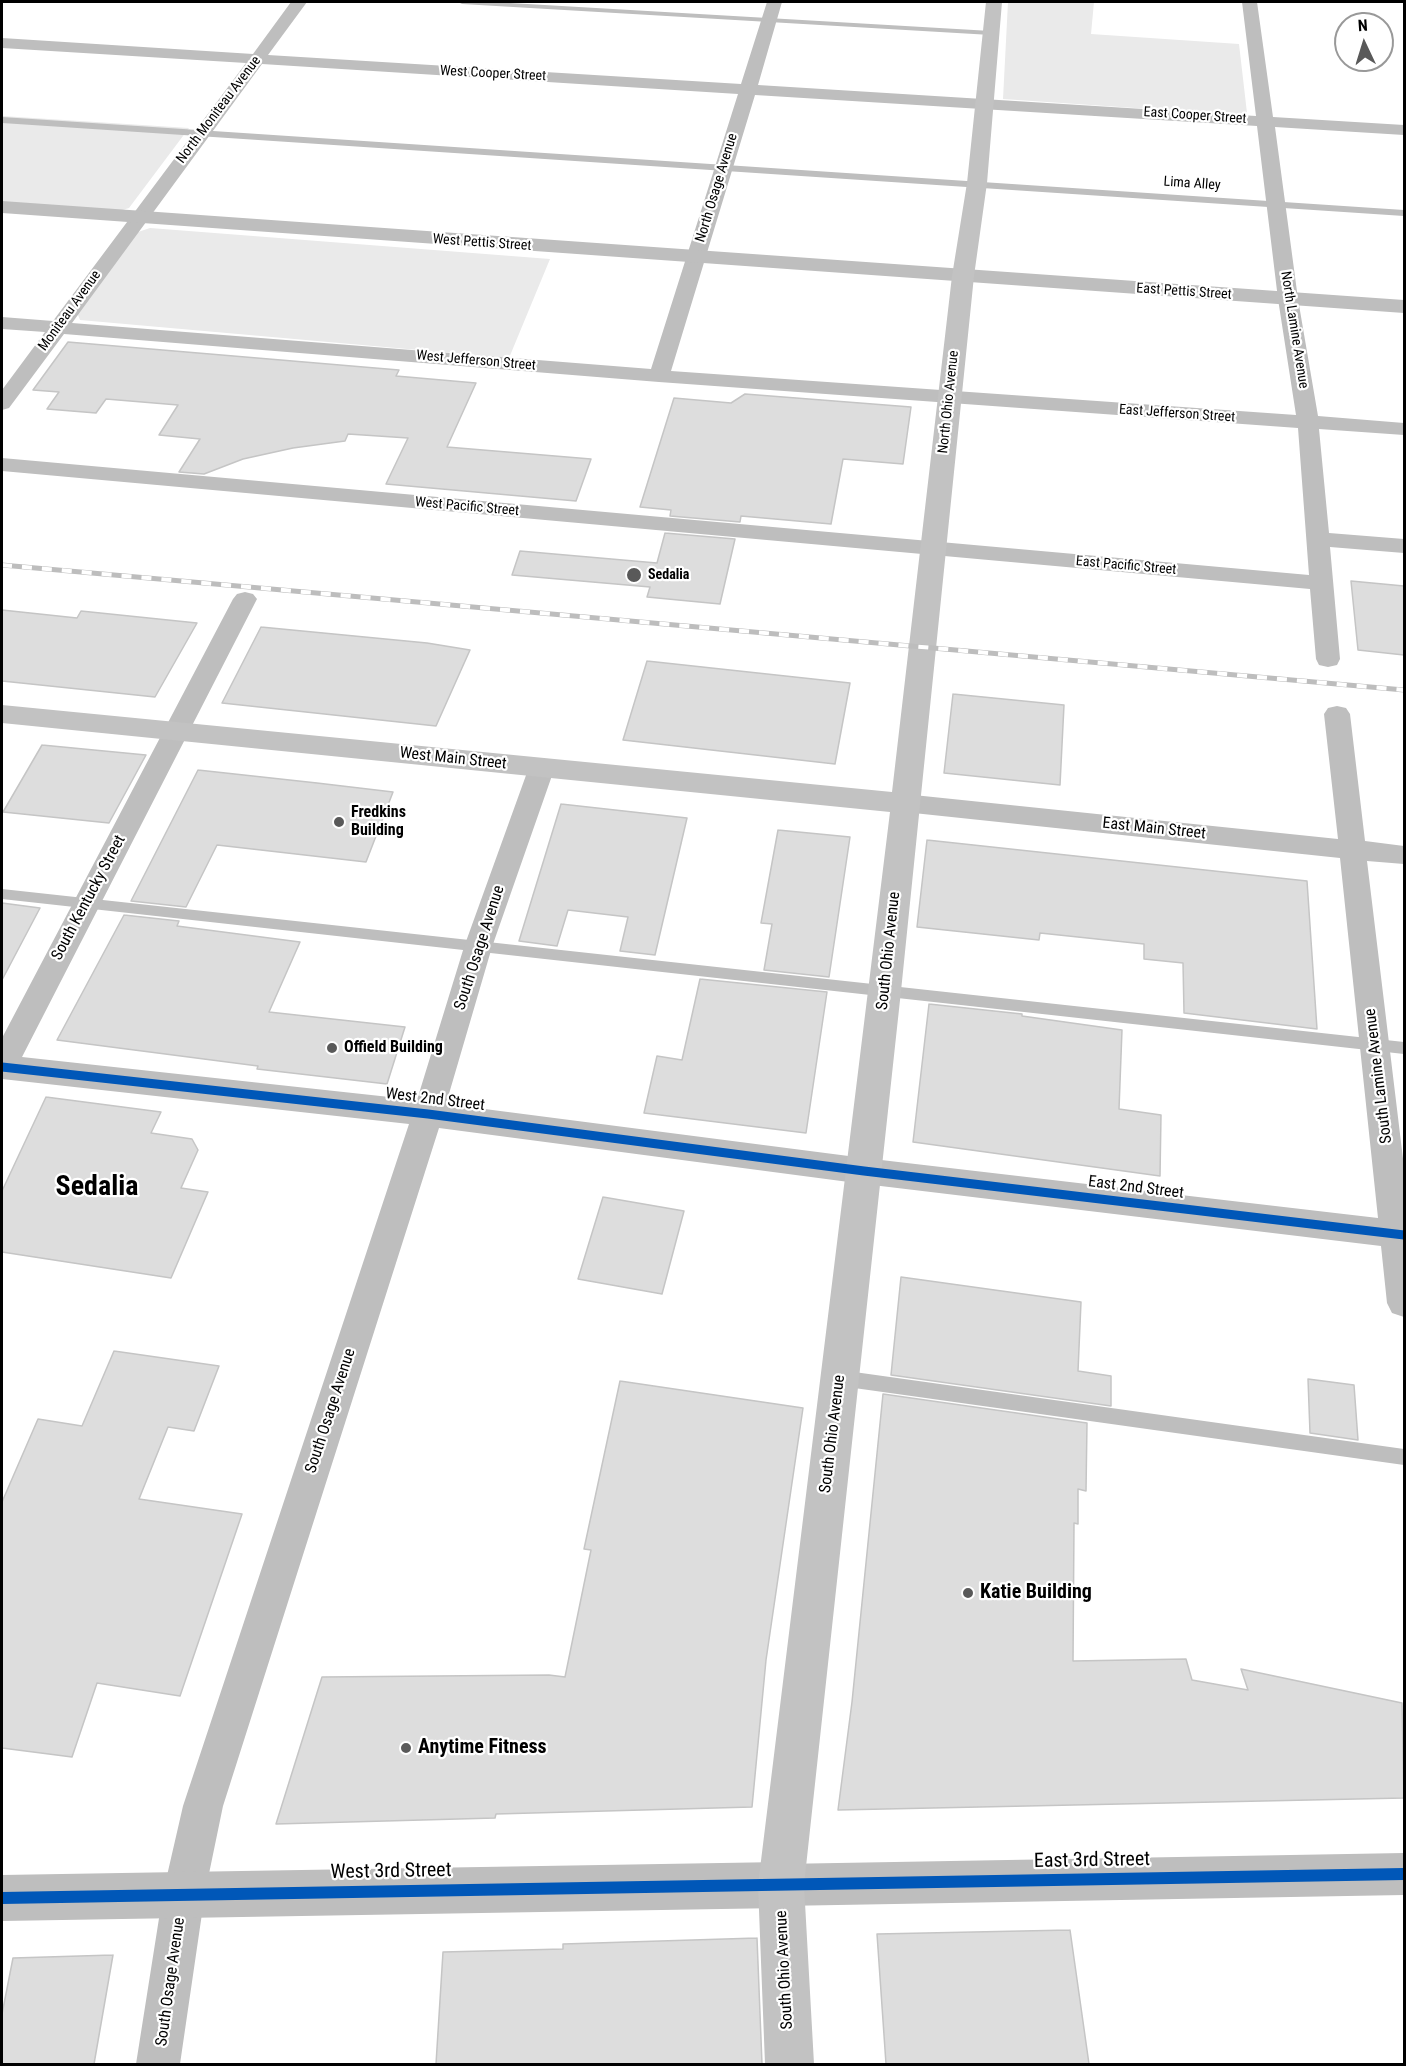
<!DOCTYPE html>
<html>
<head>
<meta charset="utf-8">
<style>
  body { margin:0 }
  #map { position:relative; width:1406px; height:2066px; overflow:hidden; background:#fff; font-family:"Roboto Condensed",sans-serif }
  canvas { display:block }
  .frame { position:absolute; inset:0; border:3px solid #000; pointer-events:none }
  .north { position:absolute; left:1334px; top:12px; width:60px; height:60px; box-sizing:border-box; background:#fff; border:2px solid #999; border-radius:50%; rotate:356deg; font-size:16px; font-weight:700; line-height:24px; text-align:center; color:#000 }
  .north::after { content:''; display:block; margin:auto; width:21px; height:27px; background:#595959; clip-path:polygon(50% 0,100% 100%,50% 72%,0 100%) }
</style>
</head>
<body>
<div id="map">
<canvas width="1406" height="2066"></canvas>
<div class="frame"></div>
<div class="north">N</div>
</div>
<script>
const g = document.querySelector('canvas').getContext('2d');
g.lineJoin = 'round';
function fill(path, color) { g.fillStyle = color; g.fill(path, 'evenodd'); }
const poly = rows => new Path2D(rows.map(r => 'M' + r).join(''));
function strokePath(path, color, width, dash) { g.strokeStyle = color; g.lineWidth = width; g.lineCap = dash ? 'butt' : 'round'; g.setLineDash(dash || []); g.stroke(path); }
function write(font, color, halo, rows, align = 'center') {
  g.font = font + ' "Roboto Condensed",sans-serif'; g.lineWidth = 4.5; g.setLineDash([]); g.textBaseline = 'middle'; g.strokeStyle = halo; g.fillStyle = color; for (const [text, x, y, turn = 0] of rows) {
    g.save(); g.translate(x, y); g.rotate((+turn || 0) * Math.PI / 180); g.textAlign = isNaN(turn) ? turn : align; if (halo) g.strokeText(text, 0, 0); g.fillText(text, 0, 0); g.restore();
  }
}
const green = poly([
  [1008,2,1094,2,1091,34,1239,44,1247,113,1238,115,1003,99],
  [2,116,189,128,129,208,116,212,2,203],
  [150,228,550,259,509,358,80,320,76,310,135,233]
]);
const building = poly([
  [68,342,399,370,396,376,476,383,447,447,591,459,576,501,386,484,408,438,348,434,345,441,293,448,243,459,204,474,179,472,200,439,159,435,178,405,106,399,96,413,47,409,59,392,33,390,68,342],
  [745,394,911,407,903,464,843,459,831,524,741,516,740,522,670,516,671,510,640,507,674,398,731,403,745,394],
  [665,533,735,539,720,604,647,597,650,587,512,575,520,551,657,563,665,533],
  [1351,581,1404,586,1404,655,1358,650,1351,581],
  [2,610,77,618,81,611,197,623,155,697,2,681,2,610],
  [261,627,427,643,470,650,436,726,222,703,261,627],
  [647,661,850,683,835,764,623,740,647,661],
  [953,694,1064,705,1060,785,944,773,953,694],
  [42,745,146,755,109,823,3,812,42,745],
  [198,770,317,783,393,792,366,862,217,845,186,907,131,901,198,770],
  [561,804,687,818,655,955,620,951,628,917,568,910,557,946,519,941,561,804],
  [778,830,850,837,829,977,764,970,772,924,761,923,778,830],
  [927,840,1307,881,1317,1029,1184,1013,1183,963,1144,959,1144,944,1040,933,1039,940,917,927,927,840],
  [2,903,40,908,2,980,2,903],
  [124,915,179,921,177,926,300,942,269,1012,405,1027,387,1084,257,1069,258,1066,57,1040,124,915],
  [700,979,827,992,806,1133,644,1113,657,1056,682,1060,700,979],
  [929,1004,1022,1014,1022,1016,1122,1030,1119,1109,1161,1115,1160,1176,913,1142,929,1004],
  [46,1097,161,1112,151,1133,192,1139,198,1150,181,1188,208,1192,171,1278,2,1252,2,1191,46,1097],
  [603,1197,684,1211,662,1294,578,1279,603,1197],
  [901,1277,1081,1302,1078,1371,1111,1376,1111,1406,891,1375,901,1277],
  [114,1351,219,1366,194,1431,168,1427,139,1499,242,1514,180,1696,97,1683,72,1757,2,1748,2,1502,38,1419,82,1426,114,1351],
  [1308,1379,1354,1385,1358,1440,1310,1433,1308,1379],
  [620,1381,803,1408,766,1660,752,1807,496,1814,495,1818,276,1824,322,1677,549,1675,565,1677,591,1550,584,1549,620,1381],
  [883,1394,1087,1423,1086,1491,1078,1489,1078,1524,1074,1523,1073,1661,1186,1659,1192,1680,1248,1690,1241,1669,1402,1703,1404,1798,838,1810,852,1702,883,1394],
  [1070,1930,1089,2064,886,2064,877,1934,1070,1930],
  [757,1938,762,2064,436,2064,443,1952,563,1949,563,1944,757,1938],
  [113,1955,94,2064,2,2064,2,2014,13,1958,113,1955]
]);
const service = poly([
  [458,2,493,2,991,31,995,33,991,35,462,4,458,2],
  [2,117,1404,210,1404,216,2,123,2,117],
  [2,889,1404,1042,1404,1054,2,899,2,889],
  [840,1370,1404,1449,1404,1465,840,1386,834,1383,831,1378,834,1373,840,1370]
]);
const minor = poly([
  [291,2,307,2,268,55,741,84,767,2,782,2,758,85,1256,116,1242,2,1257,2,1273,117,1404,125,1404,135,1275,127,1298,299,1318,416,1404,423,1404,435,1319,429,1329,533,1404,539,1404,553,1330,547,1340,659,1337,665,1328,667,1319,665,1316,659,1310,589,2,471,2,458,1309,575,1298,428,659,382,64,334,9,408,2,410,2,390,45,332,2,329,2,317,53,321,246,63,2,48,2,38,253,54,291,2],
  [262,64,738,94,651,369,72,323,262,64],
  [755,95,1257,126,1278,299,1296,415,671,371,755,95],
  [245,592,253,594,257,599,22,1057,417,1100,464,947,529,767,533,761,542,758,551,761,555,767,492,947,446,1104,864,1158,1378,1218,1340,858,904,812,895,809,891,803,895,797,904,794,1338,839,1324,714,1328,708,1337,706,1346,708,1350,714,1365,841,1404,846,1404,864,1367,861,1404,1167,1404,1317,1392,1313,1387,1303,1381,1246,864,1184,439,1128,223,1806,205,1893,180,2064,136,2064,163,1893,183,1806,409,1124,2,1079,2,1038,233,599,237,594,245,592],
  [1404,1853,1404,1895,781,1906,766,1900,760,1885,766,1870,781,1864,1404,1853]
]);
const tertiary = poly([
  [2,201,1404,300,1404,313,2,213,2,201],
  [781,1862,797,1869,804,1885,797,1901,781,1908,2,1921,2,1875,781,1862]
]);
const secondary = poly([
  [986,2,1002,2,987,183,974,276,901,991,804,1885,814,2064,765,2064,758,1885,890,812,2,723,2,705,892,792,952,276,967,183,986,2]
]);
const rail = poly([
  [2,565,1404,690]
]);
const cyclewayFar1 = poly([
  [2,1067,428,1114,864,1171,1404,1235]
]);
const cycleway = poly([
  [2,1898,1404,1874]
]);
const markers = [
  [634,575,8,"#595959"],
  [339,822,6,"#595959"],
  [332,1048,6,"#595959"],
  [968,1593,6,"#595959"],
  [406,1748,6,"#595959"]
];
const farStreetnames = [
  ["West Cooper Street",493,74,3],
  ["North Moniteau Avenue",219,110,-53],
  ["East Cooper Street",1195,116,4],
  ["Lima Alley",1192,184,4],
  ["North Osage Avenue",717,188,-73],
  ["West Pettis Street",482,243,4],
  ["East Pettis Street",1184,292,4],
  ["Moniteau Avenue",70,311,-54],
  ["North Lamine Avenue",1294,330,81],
  ["West Jefferson Street",476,361,5],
  ["North Ohio Avenue",949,402,-84],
  ["East Jefferson Street",1177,414,4],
  ["West Pacific Street",467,507,5],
  ["East Pacific Street",1126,566,5]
];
const farPoinames = [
  ["Sedalia",648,575]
];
const streetNames = [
  ["West Main Street",453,759,6],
  ["East Main Street",1154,829,6],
  ["South Kentucky Street",89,898,-62],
  ["South Osage Avenue",480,948,-72],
  ["South Ohio Avenue",889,951,-84],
  ["South Lamine Avenue",1379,1076,-97],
  ["West 2nd Street",435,1100,7],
  ["East 2nd Street",1136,1188,7],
  ["South Osage Avenue",331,1411,-72],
  ["South Ohio Avenue",833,1434,-83],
  ["South Ohio Avenue",785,1970,-93],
  ["South Osage Avenue",171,1982,-82]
];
const poiNames = [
  ["Fredkins",351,813],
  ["Building",351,831],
  ["Offield Building",344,1048]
];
const nearPoinames = [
  ["Katie Building",980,1593],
  ["Anytime Fitness",418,1748]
];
const nearStreetnames = [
  ["East 3rd Street",1092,1861,-1],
  ["West 3rd Street",391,1872,-1]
];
const townNames = [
  ["Sedalia",97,1188]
];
fill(green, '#eaeaea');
fill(building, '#ddd');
strokePath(building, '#c5c5c5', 1.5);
fill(service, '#bebebe');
fill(minor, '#bebebe');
fill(tertiary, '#bebebe');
fill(secondary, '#c2c2c2');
strokePath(rail, '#bdbdbd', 5);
strokePath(rail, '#fff', 4, [10]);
strokePath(cyclewayFar1, '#0057b8', 9);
strokePath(cycleway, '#0057b8', 12);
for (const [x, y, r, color] of markers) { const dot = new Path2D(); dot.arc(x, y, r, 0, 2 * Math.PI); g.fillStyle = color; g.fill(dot); strokePath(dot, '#fff', 2); }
write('14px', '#000', '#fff', farStreetnames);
write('bold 14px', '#000', '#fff', farPoinames, 'left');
write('16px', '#000', '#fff', streetNames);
write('bold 16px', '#000', '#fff', poiNames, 'left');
write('bold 20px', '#000', '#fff', nearPoinames, 'left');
write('20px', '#000', '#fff', nearStreetnames);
write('bold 28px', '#000', '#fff', townNames);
</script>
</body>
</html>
